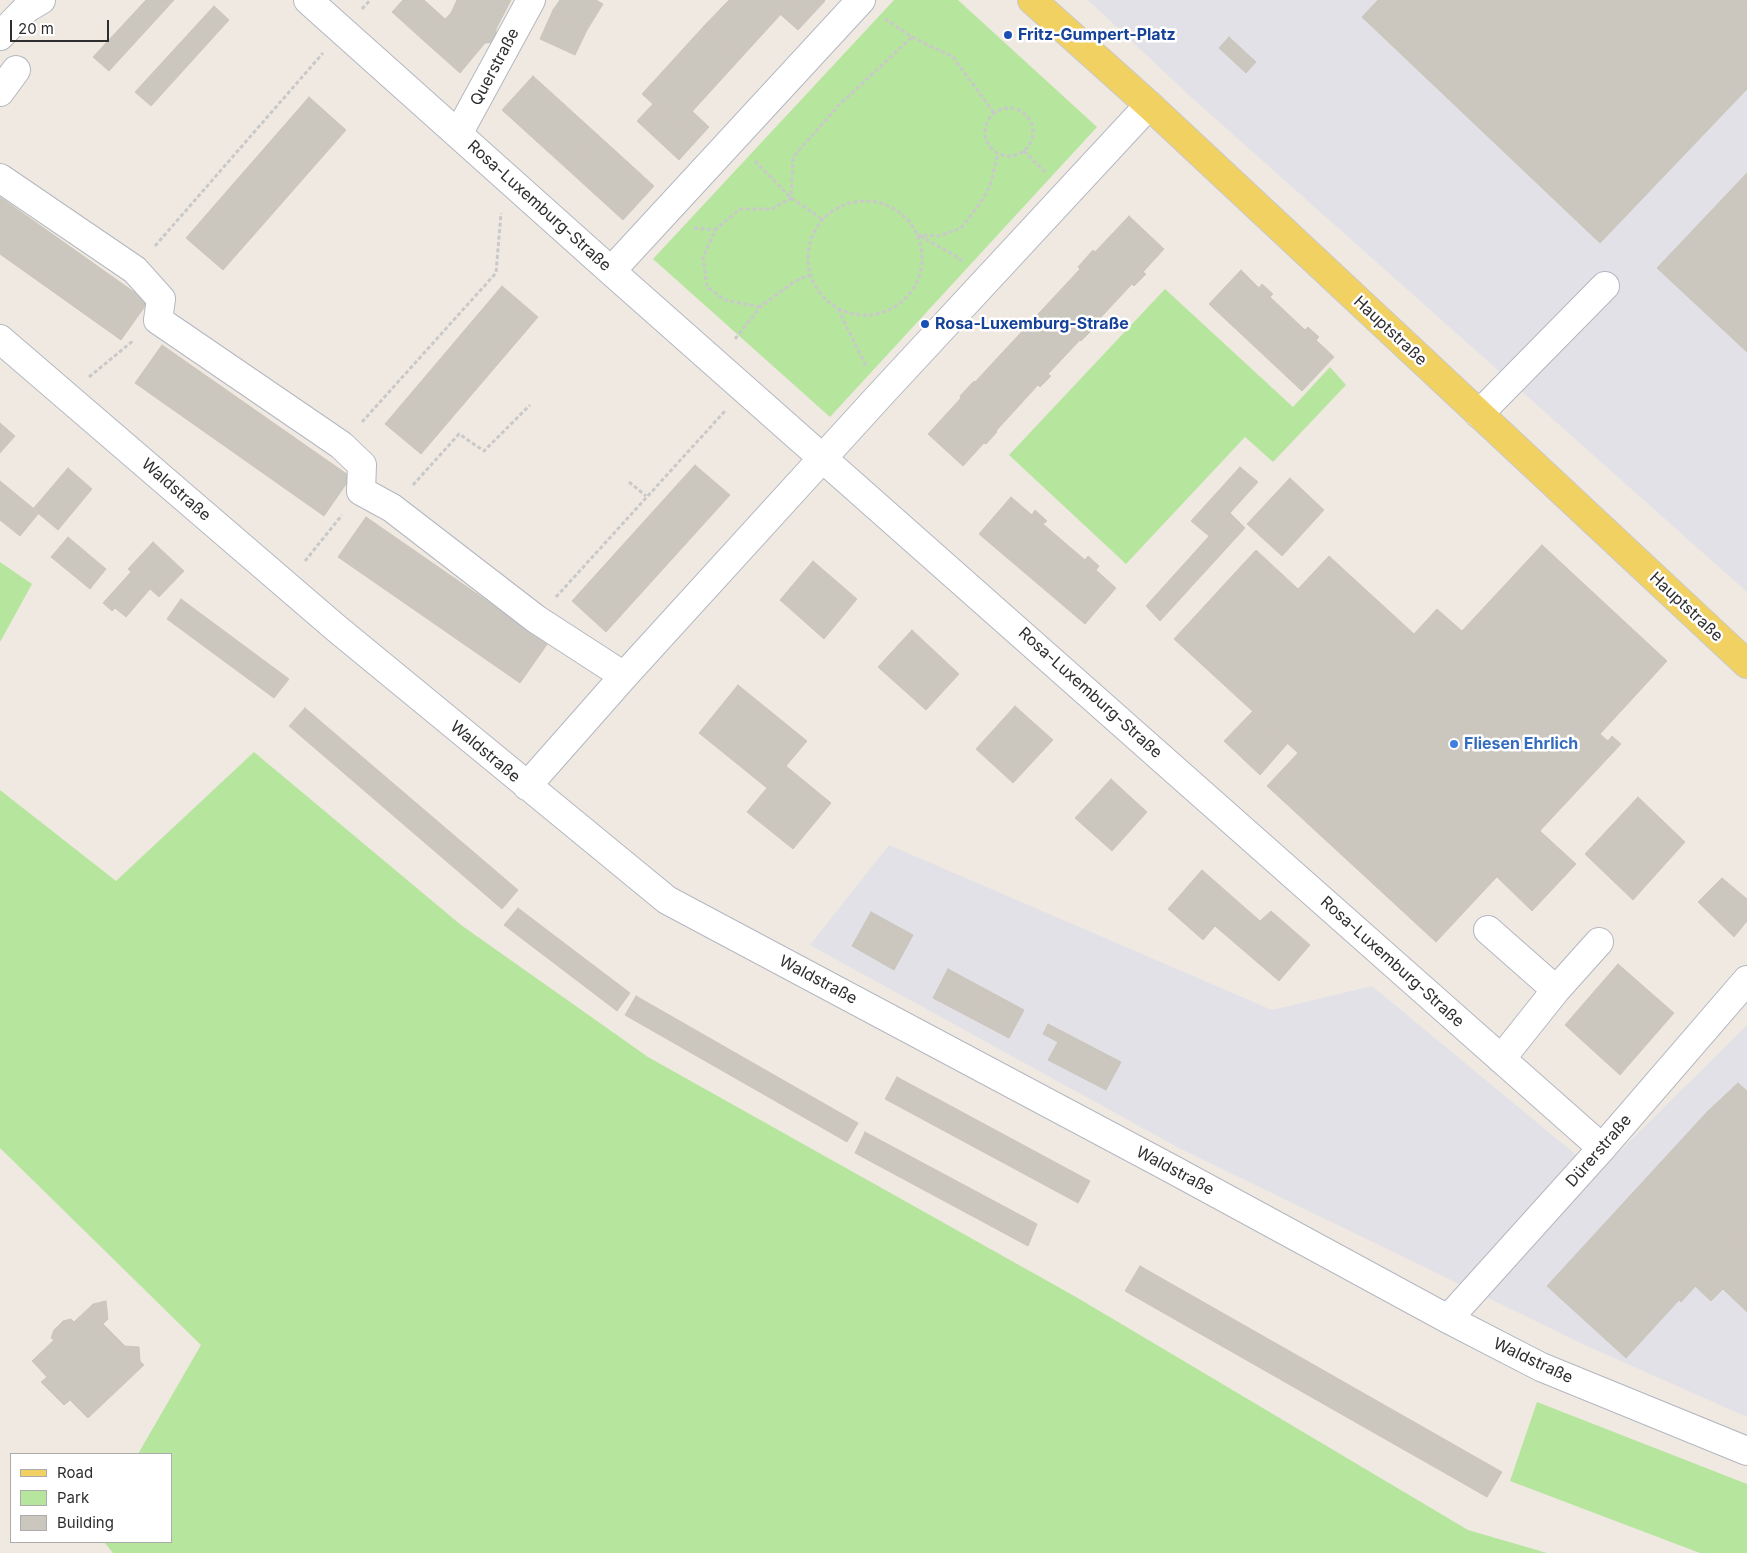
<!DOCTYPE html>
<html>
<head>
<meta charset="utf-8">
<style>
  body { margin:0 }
  #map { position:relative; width:1747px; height:1553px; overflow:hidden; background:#efe9e1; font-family:Inter,sans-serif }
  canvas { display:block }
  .legend { position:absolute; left:10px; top:1453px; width:162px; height:90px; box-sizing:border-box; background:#fff; border:1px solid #ababab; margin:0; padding:6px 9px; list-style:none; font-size:15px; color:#2e2e2e }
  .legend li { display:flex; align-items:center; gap:10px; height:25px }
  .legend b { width:25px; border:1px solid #ababab }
  .scale { position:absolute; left:10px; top:20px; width:99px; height:22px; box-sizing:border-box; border:2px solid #2e2e2e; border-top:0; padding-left:6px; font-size:15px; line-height:18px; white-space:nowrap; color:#2e2e2e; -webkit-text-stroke:4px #fff; paint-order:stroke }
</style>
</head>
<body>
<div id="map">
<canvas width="1747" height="1553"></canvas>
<ul class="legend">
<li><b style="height:6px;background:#f2d163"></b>Road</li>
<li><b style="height:14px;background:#b6e59e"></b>Park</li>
<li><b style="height:14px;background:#cbc7bf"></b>Building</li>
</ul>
<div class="scale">20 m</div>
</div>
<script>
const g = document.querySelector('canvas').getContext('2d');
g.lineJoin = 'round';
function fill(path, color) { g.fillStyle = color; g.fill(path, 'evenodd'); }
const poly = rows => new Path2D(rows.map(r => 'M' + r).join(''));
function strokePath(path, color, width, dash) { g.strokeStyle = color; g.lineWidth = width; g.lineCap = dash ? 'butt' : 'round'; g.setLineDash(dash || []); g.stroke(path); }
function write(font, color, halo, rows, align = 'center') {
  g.font = font + ' Inter,sans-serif'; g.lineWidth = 5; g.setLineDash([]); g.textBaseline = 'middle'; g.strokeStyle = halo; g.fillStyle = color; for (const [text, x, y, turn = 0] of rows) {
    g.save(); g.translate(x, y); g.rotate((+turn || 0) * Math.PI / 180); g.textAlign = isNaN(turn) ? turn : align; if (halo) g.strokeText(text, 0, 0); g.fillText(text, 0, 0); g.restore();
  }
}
const industrial = poly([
  [1088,0,1747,0,1747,592,1191,97],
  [889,845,1272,1010,1372,986,1598,1173,1747,1025,1747,1417,1589,1347,1179,1148,810,945]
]);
const green = poly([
  [894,0,958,0,1097,127,830,417,653,259],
  [1165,289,1293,407,1330,367,1346,385,1273,462,1245,437,1126,564,1009,455],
  [0,562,32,584,0,642],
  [254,752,461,925,648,1057,1076,1297,1468,1530,1547,1553,113,1553,104,1542,171,1542,171,1454,138,1454,201,1345,0,1148,0,790,116,881],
  [1537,1402,1747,1484,1747,1553,1700,1553,1510,1481]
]);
const building = poly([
  [146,0,174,0,109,71,93,57,146,0],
  [403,0,424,0,445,19,424,41,392,12,403,0],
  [457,0,511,0,496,29,496,42,485,43,460,73,424,41,451,13,457,0],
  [560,0,596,0,603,4,587,30,553,10,560,0],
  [729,0,788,0,791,3,740,59,704,26,729,0],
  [788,0,824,0,825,1,798,30,780,14,791,3,788,0],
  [1378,0,1747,0,1747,89,1600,243,1362,17,1378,0],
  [214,6,229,20,151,106,135,92,214,6],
  [553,10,587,30,575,55,540,39,553,10],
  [704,26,740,59,678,127,642,94,704,26],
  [1229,37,1256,62,1246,73,1219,48,1229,37],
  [533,76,598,135,567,169,502,110,533,76],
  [309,97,346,130,223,270,186,238,309,97],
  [653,104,678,127,692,111,709,127,679,160,637,121,653,104],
  [598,135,654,186,623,220,567,169,598,135],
  [1747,173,1747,352,1657,268,1747,173],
  [0,197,148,302,121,340,0,254,0,197],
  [1129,216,1164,249,1143,272,1146,274,1134,286,1132,284,1090,329,1092,330,1081,341,1080,340,1048,374,1051,376,1040,387,1038,385,996,431,997,432,986,444,984,443,963,466,928,434,961,398,960,396,974,381,975,382,1080,269,1078,267,1093,250,1095,252,1129,216],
  [1241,270,1259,288,1262,284,1273,294,1270,297,1305,330,1308,327,1319,337,1316,340,1334,357,1302,391,1209,304,1241,270],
  [502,286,538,317,421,454,385,424,502,286],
  [162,345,351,477,324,516,135,383,162,345],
  [0,423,15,436,0,453,0,423],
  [695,465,730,495,606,632,572,601,695,465],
  [1240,467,1258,482,1209,536,1191,521,1240,467],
  [68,468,92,489,58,530,33,509,68,468],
  [1290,478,1324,510,1282,556,1247,524,1290,478],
  [0,481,39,513,20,536,0,520,0,481],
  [1011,497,1032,515,1035,510,1047,521,1043,524,1085,560,1088,556,1099,566,1096,570,1116,588,1085,624,979,534,1011,497],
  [1230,513,1245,528,1160,621,1146,606,1230,513],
  [366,517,548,643,520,683,338,557,366,517],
  [68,537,106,569,90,589,51,557,68,537],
  [153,542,184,571,159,597,128,569,153,542],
  [1542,545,1667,661,1600,734,1608,741,1612,736,1621,744,1436,942,1267,786,1298,753,1174,639,1256,550,1298,589,1329,556,1414,634,1437,609,1462,631,1542,545],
  [813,561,857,599,824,639,780,600,813,561],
  [131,572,150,589,126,617,115,608,112,611,103,603,131,572],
  [181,599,289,679,274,698,167,619,181,599],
  [912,630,959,674,926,710,878,667,912,630],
  [738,685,807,741,786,766,831,803,793,849,747,812,767,788,699,733,738,685],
  [1015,706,1053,740,1013,783,976,749,1015,706],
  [305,708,518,890,502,909,289,726,305,708],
  [1253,711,1288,743,1260,775,1224,741,1253,711],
  [1111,779,1147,812,1112,851,1075,818,1111,779],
  [1638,797,1685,842,1633,900,1585,854,1638,797],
  [1540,831,1576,864,1532,911,1497,877,1540,831],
  [1202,870,1260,921,1271,911,1310,945,1279,981,1215,926,1203,940,1168,909,1202,870],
  [1722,878,1747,899,1747,921,1734,937,1698,902,1722,878],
  [518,908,630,993,617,1011,504,925,518,908],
  [871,912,913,935,894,970,852,946,871,912],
  [1618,964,1674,1013,1620,1075,1565,1025,1618,964],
  [948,969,987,990,971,1018,933,998,948,969],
  [987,990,1024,1010,1009,1038,971,1018,987,990],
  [636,996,858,1123,847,1142,625,1015,636,996],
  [1048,1024,1121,1062,1106,1090,1048,1060,1058,1042,1043,1034,1048,1024],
  [897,1077,1090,1181,1078,1203,885,1099,897,1077],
  [1738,1083,1747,1091,1747,1148,1707,1112,1738,1083],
  [1707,1112,1747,1148,1747,1230,1681,1302,1679,1300,1626,1358,1547,1286,1707,1112],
  [865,1132,1037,1224,1028,1246,855,1153,865,1132],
  [1747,1230,1747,1312,1723,1289,1711,1301,1695,1286,1747,1230],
  [1140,1266,1502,1472,1487,1497,1125,1291,1140,1266],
  [106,1301,108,1319,103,1324,125,1346,139,1347,140,1361,144,1365,88,1418,70,1400,64,1405,41,1382,47,1377,32,1361,54,1340,51,1338,54,1330,63,1321,71,1319,74,1322,93,1304,106,1301]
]);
const path = poly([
  [362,9,370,0],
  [885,19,912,37,953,57,994,113],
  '985 132a24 24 0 1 1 48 0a24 24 0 1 1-48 0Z',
  [1024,151,1045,172],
  [755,161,791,198,822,219],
  '808 258a57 57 0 1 1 114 0a57 57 0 1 1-114 0Z',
  [694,228,715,230],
  [917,235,939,236,961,228,979,205,990,186,998,154],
  [920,236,954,255,962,261],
  [155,246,323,53],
  [760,307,725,300,707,287,703,258,715,230,740,209,772,209,791,198,793,157,839,105,912,37],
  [838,309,866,366],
  [735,339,760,307,795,281,810,275],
  [89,377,134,340],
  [362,422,496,273,501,213],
  [629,482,646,496],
  [413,485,459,434,484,451,530,405],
  [305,561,342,515],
  [556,597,725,411]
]);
const minor = poly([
  [308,0,611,271,1602,1148],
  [0,36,26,9,41,0],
  [0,92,16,70],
  [458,134,531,0],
  [0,178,135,270,161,299,158,320,341,445,362,465,361,491,392,508,536,619,624,676],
  [611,271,861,0],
  [0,339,336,628,667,900,1170,1168,1448,1319,1541,1367,1747,1451],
  [1479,414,1605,286],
  [527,786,624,676,881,394,1149,105],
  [1488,930,1556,990,1501,1059],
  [1556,990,1599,942],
  [1448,1319,1602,1148,1747,980]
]);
const major = poly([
  [1032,0,1149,105,1747,664]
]);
const markers = [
  [1008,35,5,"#1a4fb4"],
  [925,324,5,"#1a4fb4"],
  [1454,744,5,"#3f7fe0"]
];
const transitNames = [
  ["Fritz-Gumpert-Platz",1018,35],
  ["Rosa-Luxemburg-Straße",935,324]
];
const streetNames = [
  ["Querstraße",495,67,-62],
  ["Rosa-Luxemburg-Straße",539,206,42],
  ["Hauptstraße",1390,331,43],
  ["Waldstraße",176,490,41],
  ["Hauptstraße",1686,607,43],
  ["Rosa-Luxemburg-Straße",1090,693,42],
  ["Waldstraße",485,752,40],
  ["Rosa-Luxemburg-Straße",1392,962,42],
  ["Waldstraße",818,980,28],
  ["Dürerstraße",1599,1151,-49],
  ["Waldstraße",1175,1171,28],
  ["Waldstraße",1533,1361,25]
];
const shopNames = [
  ["Fliesen Ehrlich",1464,744]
];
fill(industrial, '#e3e1e8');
fill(green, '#b6e59e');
fill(building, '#cbc7bf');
strokePath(building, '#cbc5ba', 1);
strokePath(minor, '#b4b7c1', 30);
strokePath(major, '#c9c9c9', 30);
strokePath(path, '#c9c9c9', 3, [4, 2.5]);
strokePath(minor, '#fff', 28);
strokePath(major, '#f2d163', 28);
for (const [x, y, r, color] of markers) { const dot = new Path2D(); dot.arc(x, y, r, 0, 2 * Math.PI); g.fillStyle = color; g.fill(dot); strokePath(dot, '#fff', 2); }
write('bold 16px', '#164399', '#fff', transitNames, 'left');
write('16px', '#2e2e2e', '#fff', streetNames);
write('bold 16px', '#366cbe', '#fff', shopNames, 'left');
</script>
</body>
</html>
